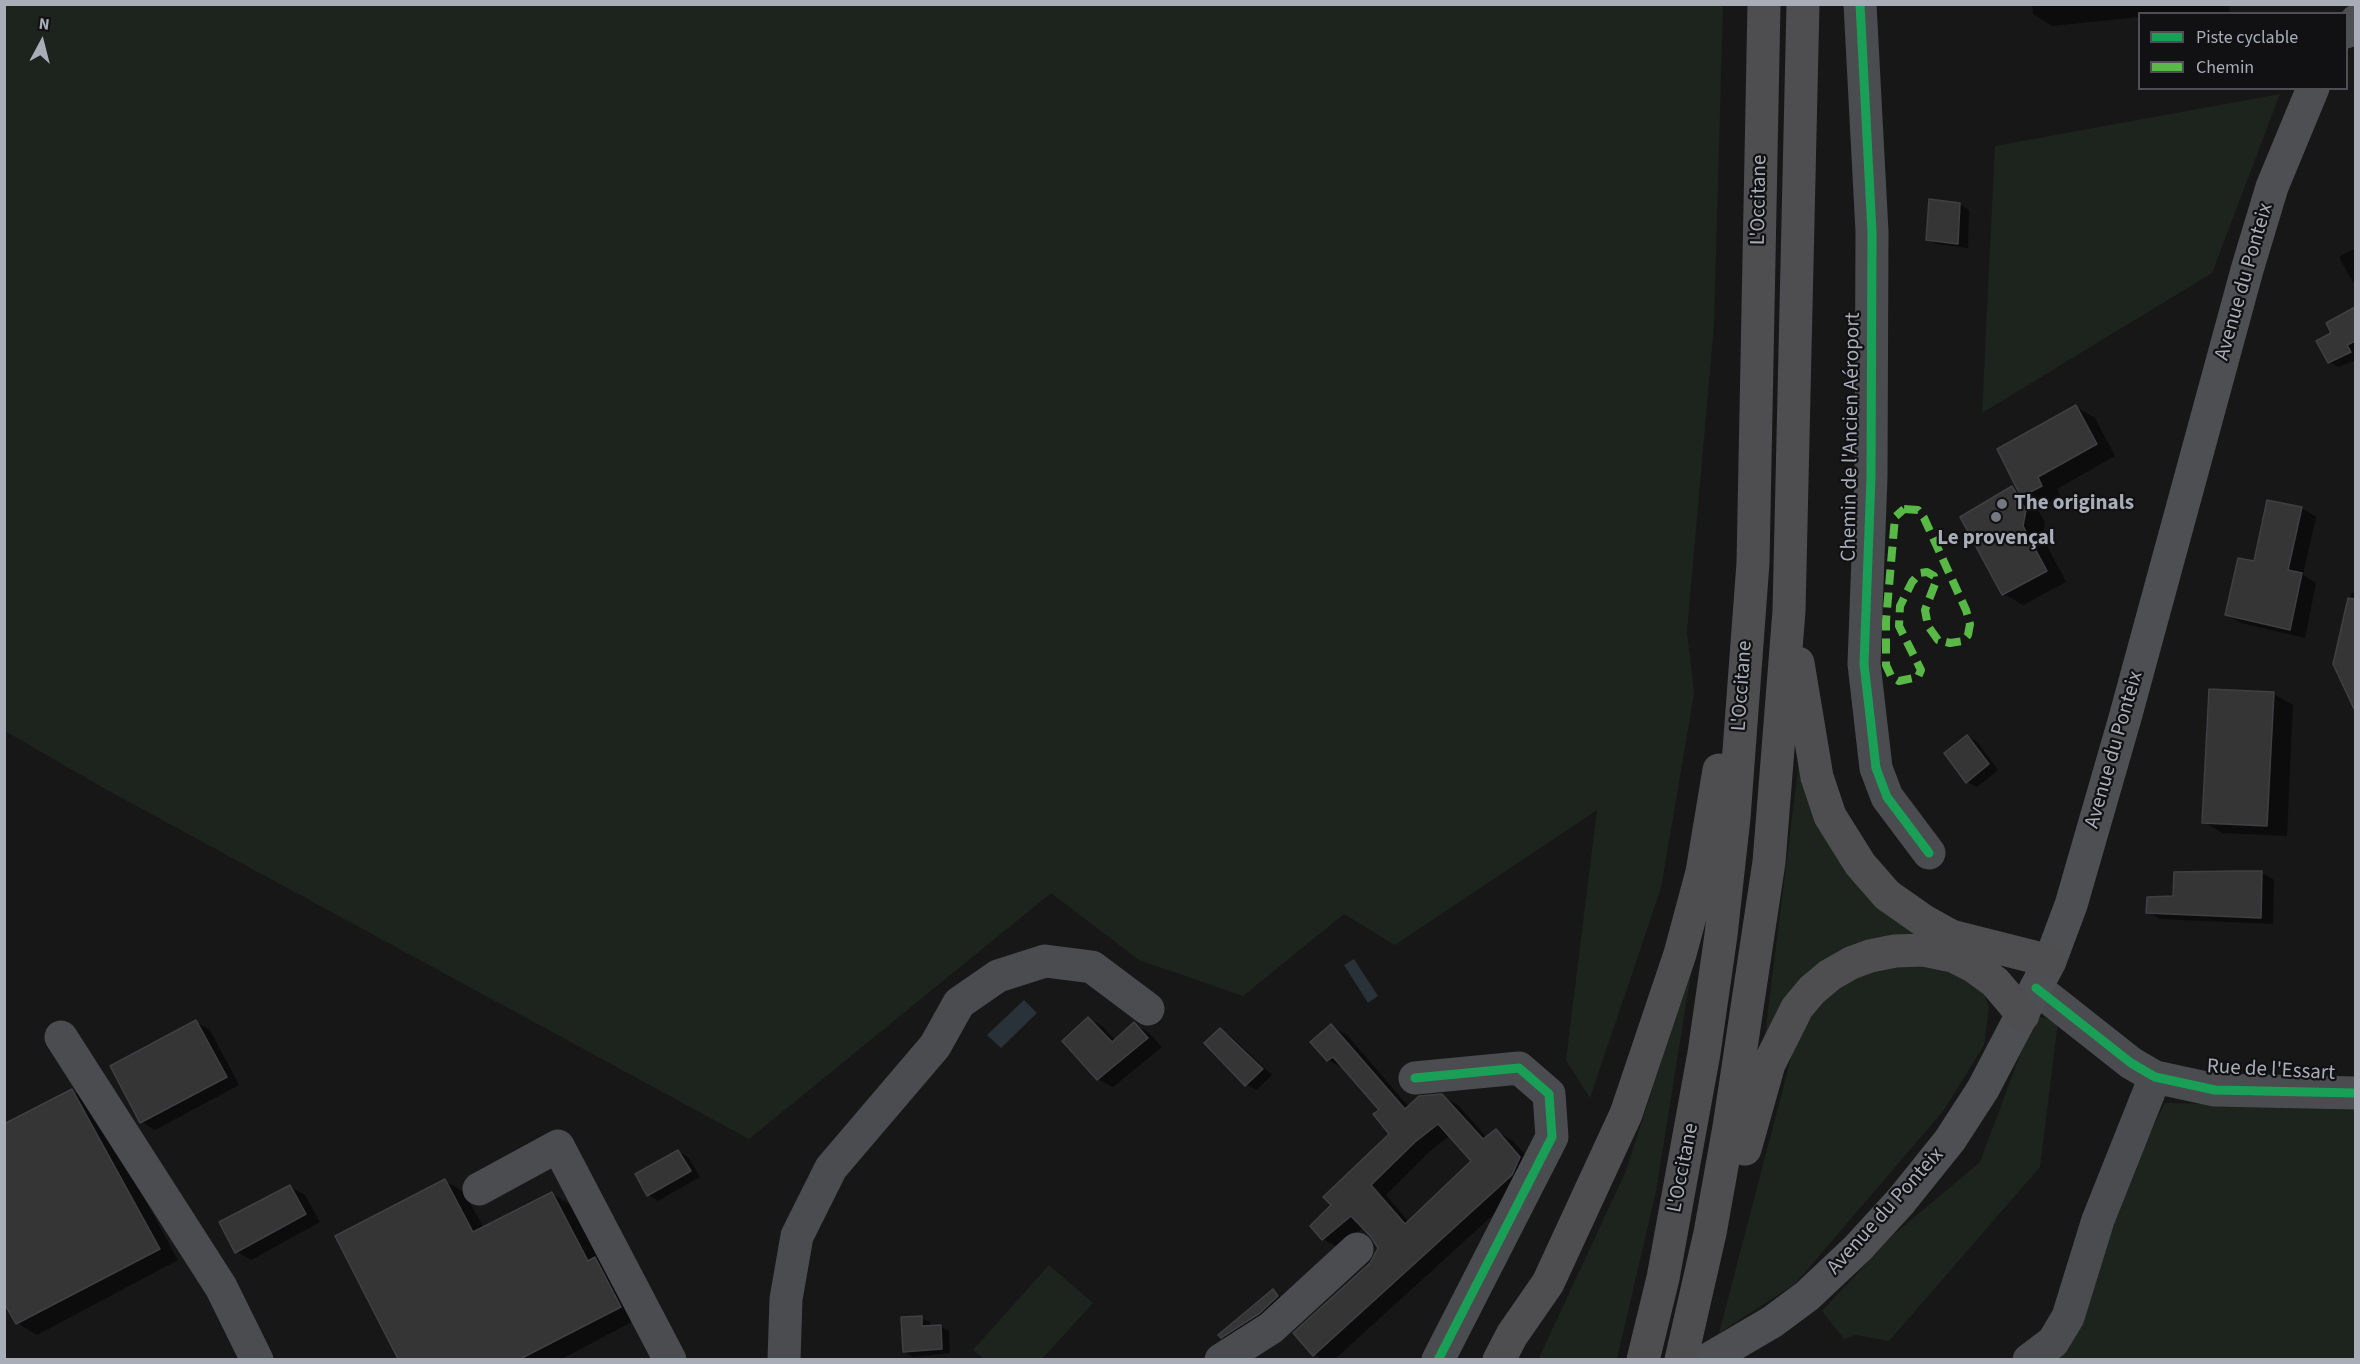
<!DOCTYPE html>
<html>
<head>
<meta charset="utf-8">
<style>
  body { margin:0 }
  #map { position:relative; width:2360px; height:1364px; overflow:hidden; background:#171717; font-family:"Source Sans 3",sans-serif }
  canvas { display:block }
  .frame { position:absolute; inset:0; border:6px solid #a8adb8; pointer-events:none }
  .legend { position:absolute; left:2138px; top:12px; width:210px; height:78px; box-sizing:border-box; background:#111113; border:2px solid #4d4f55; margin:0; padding:8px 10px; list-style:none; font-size:18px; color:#a8adb8 }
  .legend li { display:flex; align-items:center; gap:12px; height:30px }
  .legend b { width:30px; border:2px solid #4d4f55 }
  .north { position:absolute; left:12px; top:12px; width:60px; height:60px; -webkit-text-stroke:4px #111113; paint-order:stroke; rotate:7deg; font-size:16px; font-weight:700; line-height:24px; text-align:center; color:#a8adb8 }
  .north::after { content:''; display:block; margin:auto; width:21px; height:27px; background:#a8adb8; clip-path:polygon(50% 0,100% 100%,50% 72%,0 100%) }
</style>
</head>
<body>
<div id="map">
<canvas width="2360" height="1364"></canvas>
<div class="frame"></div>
<ul class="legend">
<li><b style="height:8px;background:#1a9f57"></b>Piste cyclable</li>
<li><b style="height:8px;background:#58b947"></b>Chemin</li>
</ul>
<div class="north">N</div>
</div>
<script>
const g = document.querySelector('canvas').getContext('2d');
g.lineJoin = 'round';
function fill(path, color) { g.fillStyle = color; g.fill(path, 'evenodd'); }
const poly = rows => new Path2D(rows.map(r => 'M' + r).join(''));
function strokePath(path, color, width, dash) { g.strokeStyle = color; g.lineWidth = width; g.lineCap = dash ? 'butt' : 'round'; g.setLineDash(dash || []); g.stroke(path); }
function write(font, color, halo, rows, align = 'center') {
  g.font = font + ' "Source Sans 3",sans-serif'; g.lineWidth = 4.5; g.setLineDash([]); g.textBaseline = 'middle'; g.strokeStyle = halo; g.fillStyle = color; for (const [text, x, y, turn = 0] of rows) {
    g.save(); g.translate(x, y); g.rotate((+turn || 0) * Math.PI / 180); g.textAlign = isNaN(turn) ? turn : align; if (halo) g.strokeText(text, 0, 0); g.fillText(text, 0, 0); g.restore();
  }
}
const green = poly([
  [5,4,1723,5,1714,325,1687,631,1694,694,1661,888,1590,1098,1566,1060,1597,810,1395,945,1344,914,1243,996,1139,960,1051,893,749,1139,107,790,5,731],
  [2280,94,2212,273,1982,413,1995,146],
  [1801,745,1824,835,1935,938,1869,940,1764,1043],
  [1697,936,1656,1191,1617,1359,1538,1360,1626,1171,1660,1065],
  [1919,959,1980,980,1989,1008,1984,1045,1944,1110,1795,1284,1719,1333,1796,1039,1823,1001,1843,978],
  [2035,1015,2058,1022,2040,1167,1889,1341,1856,1335,1844,1339,1822,1311,1892,1236,1980,1162],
  [2165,1103,2355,1107,2355,1359,2050,1360,2074,1340,2121,1192],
  [1049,1265,1093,1303,1042,1359,984,1359,973,1350]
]);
const water = poly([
  [1354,959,1378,996,1368,1003,1344,965],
  [1024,1000,1037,1013,1001,1048,987,1035]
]);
const shadow = poly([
  [2032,4,2229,4,2230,14,2140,14,2140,17,2052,26,2033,14],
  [1960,204,1969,210,1968,248,1937,244,1927,239],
  [2356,248,2356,288,2339,257],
  [2356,309,2356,360,2339,367,2329,362,2333,334,2328,324],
  [2076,407,2095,418,2115,456,2057,489,2061,497,2042,507,2033,502,2045,522,2043,538,2066,582,2023,605,2004,594,2012,488,2021,493],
  [2302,508,2316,517,2303,575,2316,583,2305,638,2241,623,2227,615,2255,562],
  [2351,593,2356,593,2356,708,2335,664],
  [2211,691,2274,694,2293,705,2287,836,2223,833,2204,822],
  [1968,737,1977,742,1998,770,1977,787,1967,782],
  [2262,873,2274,880,2273,924,2160,919,2148,912],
  [1089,1018,1103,1027,1116,1041,1135,1024,1149,1033,1162,1047,1113,1087,1098,1079],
  [196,1022,210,1030,239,1085,155,1130,142,1122,112,1066],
  [1331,1026,1347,1035,1409,1107,1441,1096,1458,1105,1487,1138,1496,1131,1512,1140,1536,1167,1527,1184,1334,1360,1323,1360,1314,1354,1380,1248,1364,1227,1339,1248,1323,1239,1312,1226,1333,1205,1391,1134,1381,1110,1344,1069,1328,1060],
  [1451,1135,1473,1161,1409,1222,1386,1195,1431,1150],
  [1220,1030,1230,1035,1272,1075,1256,1090,1246,1084],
  [72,1091,92,1102,178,1260,37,1335,17,1323],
  [678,1151,688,1157,700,1177,658,1201,648,1195,637,1175],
  [445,1181,464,1192,484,1228,552,1194,571,1205,639,1318,560,1360,400,1360,337,1237],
  [290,1187,305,1195,320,1222,251,1260,236,1251],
  [1273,1291,1286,1301,1230,1342,1222,1337],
  [921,1318,930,1322,930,1327,940,1326,949,1331,950,1353,913,1357,904,1352]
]);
const building = poly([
  [1929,199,1960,203,1958,244,1926,240,1929,199],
  [2355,307,2355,341,2347,345,2351,352,2328,363,2316,341,2331,333,2326,323,2355,307],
  [2076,405,2097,444,2038,477,2042,486,2021,497,1997,449,2076,405],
  [2012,486,2026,510,2023,526,2047,571,2002,595,1960,517,2012,486],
  [2267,500,2302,507,2288,570,2302,573,2290,630,2225,615,2238,558,2254,561,2267,500],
  [2348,598,2355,599,2355,711,2333,664,2348,598],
  [2209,689,2274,692,2267,826,2202,823,2209,689],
  [1967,735,1989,764,1966,783,1944,753,1967,735],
  [2232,871,2262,871,2261,918,2146,913,2147,897,2173,896,2174,872,2232,871],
  [1088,1017,1112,1042,1134,1022,1148,1038,1097,1080,1062,1041,1088,1017],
  [196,1020,227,1077,140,1123,110,1066,196,1020],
  [1331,1024,1405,1109,1419,1096,1442,1094,1483,1139,1496,1129,1520,1157,1512,1175,1313,1356,1293,1333,1370,1263,1378,1248,1371,1237,1351,1216,1322,1240,1310,1226,1331,1205,1323,1197,1389,1134,1373,1114,1379,1110,1333,1057,1327,1061,1310,1042,1331,1024],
  [1438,1124,1471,1161,1405,1224,1371,1185,1415,1142,1438,1124],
  [1220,1028,1263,1069,1245,1086,1204,1043,1220,1028],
  [72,1089,160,1249,16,1324,4,1303,4,1124,72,1089],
  [678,1150,691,1171,647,1196,635,1174,678,1150],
  [445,1179,473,1232,552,1192,588,1261,595,1257,621,1307,520,1359,398,1359,335,1236,445,1179],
  [290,1185,306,1214,235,1253,219,1222,290,1185],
  [1273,1289,1278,1296,1260,1313,1221,1338,1218,1335,1273,1289],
  [922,1316,922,1326,941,1325,942,1349,903,1352,901,1317,922,1316]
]);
const minor = poly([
  [1860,4,1872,232,1871,477,1864,664,1876,768,1887,797,1929,853],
  [2036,988,2131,1063,2155,1077,2215,1090,2356,1093],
  [61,1037,221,1287,257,1360],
  [1415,1078,1519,1068,1549,1094,1552,1137,1438,1360],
  [479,1189,558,1146,670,1360],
  [784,1360,786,1299,797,1236,831,1168,935,1046,959,1003,998,976,1045,961,1092,967,1148,1009],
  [1221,1360,1271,1328,1357,1249],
  [2029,1360,2053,1342,2068,1317,2098,1220,2155,1077]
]);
const major = poly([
  [2346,32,2356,21],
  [1707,1360,1772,1322,1807,1296,1858,1248,1901,1201,1950,1140,1983,1089,2050,961,2071,905,2125,718,2247,270,2272,187,2313,88]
]);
const highway = poly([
  [1798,663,1817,777,1830,816,1860,864,1887,895,1924,921,1951,936,2050,961],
  [1745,1149,1769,1064,1797,1008,1812,990,1830,975,1851,963,1870,956,1895,951,1924,950,1953,956,1973,966,1995,982,2023,1015],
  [1499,1360,1512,1335,1548,1283,1626,1114,1680,954,1702,872,1719,770],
  [1643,1360,1663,1278,1704,1053,1721,935,1734,818,1753,563,1764,4],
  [1681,1360,1710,1233,1729,1127,1769,862,1789,611,1803,4]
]);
const quiet = poly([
  [1904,509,1918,510,1924,518,1966,610,1970,624,1968,635,1963,641,1950,643,1938,640,1928,626,1925,610,1935,584,1934,576,1927,572,1920,573,1912,582,1900,606,1899,626,1921,670,1918,677,1899,681,1891,676,1886,665,1886,621,1895,517,1904,509]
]);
const cycleway = poly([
  [1860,4,1872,232,1871,477,1864,664,1876,768,1887,797,1929,853],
  [2036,988,2131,1063,2155,1077,2215,1090,2356,1093],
  [1415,1078,1519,1068,1549,1094,1552,1137,1438,1360]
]);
const markers = [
  [2002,504,6,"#757880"],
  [1996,517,6,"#757880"]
];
const streetNames = [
  ["L'Occitane",1760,200,-89],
  ["Avenue du Ponteix",2245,282,-74],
  ["Chemin de l'Ancien Aéroport",1852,437,-89],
  ["L'Occitane",1743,686,-86],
  ["Avenue du Ponteix",2115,750,-74],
  ["Rue de l'Essart",2271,1071,3],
  ["L'Occitane",1684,1168,-79],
  ["Avenue du Ponteix",1886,1212,-48]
];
const poiNames = [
  ["The originals",2014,504],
  ["Le provençal",1996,539,"center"]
];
fill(green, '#1d241e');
fill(water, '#2a3239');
fill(shadow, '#0007');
fill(building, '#353536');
strokePath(building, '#3f4043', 1.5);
strokePath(minor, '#4b4c50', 33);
strokePath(major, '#4d4f52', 33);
strokePath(highway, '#4e4e51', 33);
strokePath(quiet, '#58b947', 8, [15, 8]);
strokePath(cycleway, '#1a9f57', 9);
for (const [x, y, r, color] of markers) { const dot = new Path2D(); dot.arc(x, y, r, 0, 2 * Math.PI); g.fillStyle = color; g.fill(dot); strokePath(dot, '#111113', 2); }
write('21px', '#a8adb8', '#111113', streetNames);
write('bold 21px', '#a8adb8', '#111113', poiNames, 'left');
</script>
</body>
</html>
